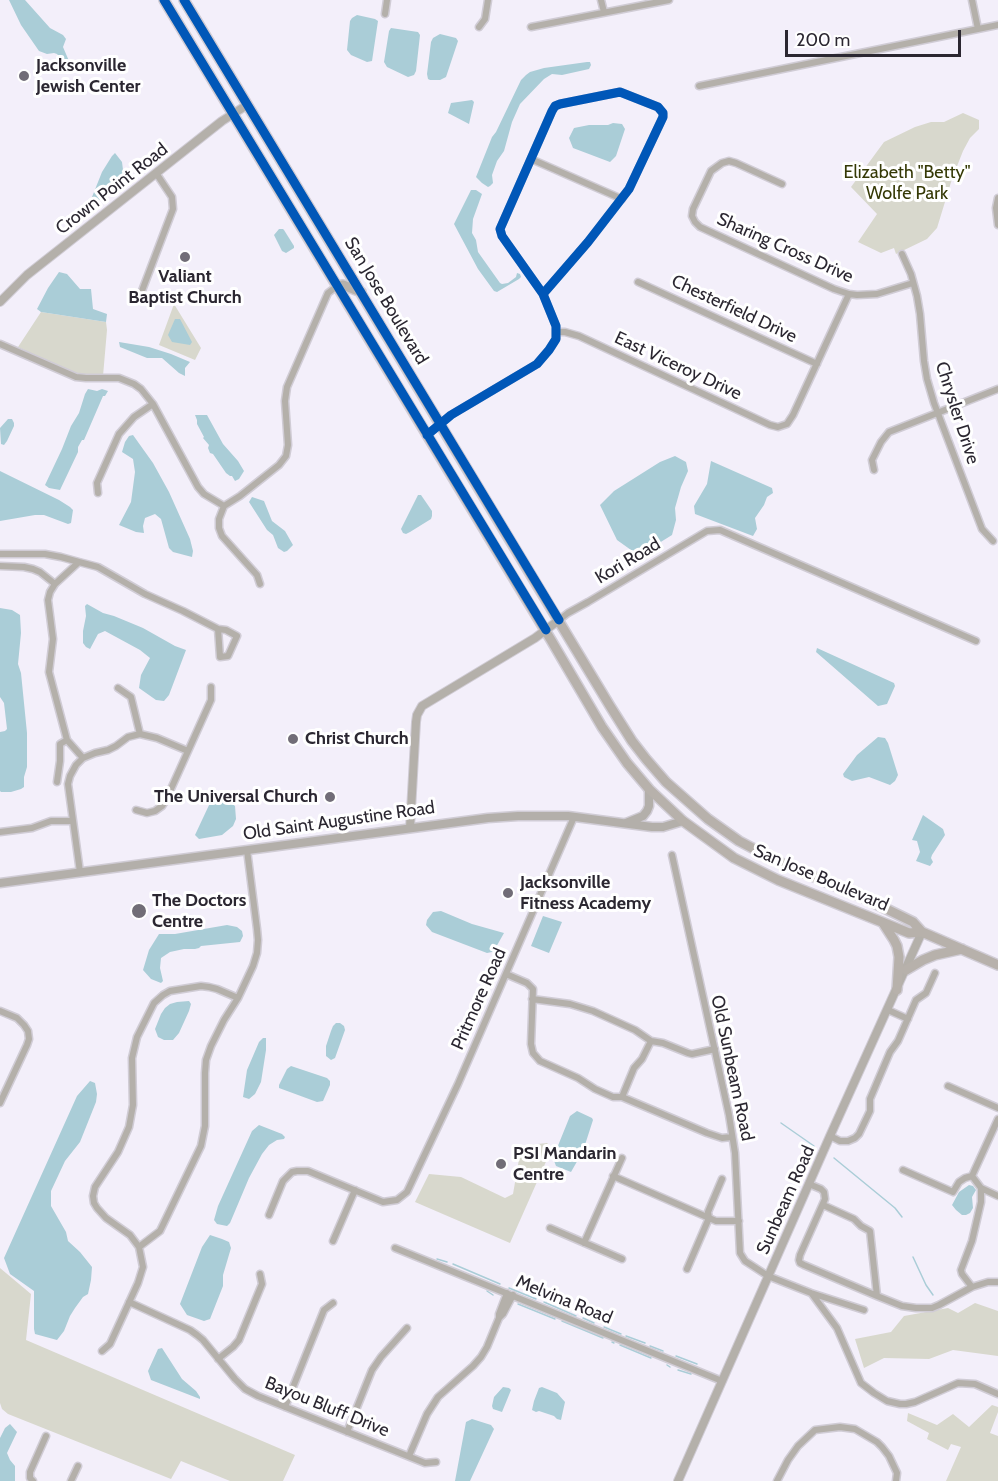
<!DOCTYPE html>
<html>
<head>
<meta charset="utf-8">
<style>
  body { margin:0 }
  #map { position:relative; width:998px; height:1481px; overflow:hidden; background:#f3effa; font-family:Cabin,sans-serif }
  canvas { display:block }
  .scale { position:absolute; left:785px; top:30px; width:176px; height:27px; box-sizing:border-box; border:3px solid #2b2731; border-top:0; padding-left:8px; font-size:18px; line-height:21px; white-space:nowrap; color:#2b2731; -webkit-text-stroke:4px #fff; paint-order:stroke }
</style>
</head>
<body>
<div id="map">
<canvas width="998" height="1481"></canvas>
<div class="scale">200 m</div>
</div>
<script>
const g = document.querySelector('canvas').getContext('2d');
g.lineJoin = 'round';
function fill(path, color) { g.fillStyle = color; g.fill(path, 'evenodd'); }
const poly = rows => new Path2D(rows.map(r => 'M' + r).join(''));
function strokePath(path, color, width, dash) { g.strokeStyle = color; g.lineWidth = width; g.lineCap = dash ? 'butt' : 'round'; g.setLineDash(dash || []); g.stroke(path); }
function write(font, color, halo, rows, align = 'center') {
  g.font = font + ' Cabin,sans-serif'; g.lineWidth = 6; g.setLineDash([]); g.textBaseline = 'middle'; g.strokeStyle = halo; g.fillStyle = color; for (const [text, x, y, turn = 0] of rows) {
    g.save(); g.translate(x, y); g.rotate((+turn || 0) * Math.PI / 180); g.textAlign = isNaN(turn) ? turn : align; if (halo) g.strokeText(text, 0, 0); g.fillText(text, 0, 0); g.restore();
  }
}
const green = poly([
  [963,113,979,120,979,129,970,138,963,151,952,179,937,228,927,239,896,254,894,248,881,253,858,242,877,214,851,187,884,142,915,127,931,122,944,122],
  [174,304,201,348,195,360,159,345],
  [41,312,106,322,107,330,103,376,82,375,61,368,18,347],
  [547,1143,552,1148,510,1243,415,1202,429,1174,461,1177,505,1198,513,1194,519,1159,528,1145],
  [0,1268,31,1294,26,1340,295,1455,283,1481,230,1481,181,1461,171,1479,8,1414,2,1409,0,1403],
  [975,1303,998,1311,998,1356,953,1350,929,1359,884,1358,864,1368,855,1339,891,1332,904,1316,948,1308,958,1313],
  [992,1405,998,1407,998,1412,990,1433,998,1436,998,1481,946,1481,961,1447,951,1444,948,1450,927,1439,929,1433,907,1421,908,1413,937,1425,953,1414,969,1427]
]);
const water = poly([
  [9,0,25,0,50,28,63,35,66,39,63,47,69,61,68,63,62,60,57,54,54,53,47,54,39,51,21,25],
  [357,15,375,19,378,21,372,61,367,62,351,55,347,50,350,21,352,18],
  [391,28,418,32,420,35,416,71,414,75,408,77,387,67,384,62,389,31],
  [440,34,456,38,458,41,446,77,440,80,430,80,428,79,427,74,431,42,433,38],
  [587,62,590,62,591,65,589,69,562,75,552,74,544,79,520,104,512,122,504,151,497,161,492,175,493,183,490,186,488,187,482,183,476,177,492,137,496,132,521,80,526,75,530,72,544,68],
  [472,100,474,102,469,124,448,113,451,103],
  [613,123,622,124,625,129,616,156,610,162,573,148,569,138,574,128,589,125,608,125],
  [115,153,122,162,124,178,122,181,89,209,88,207,102,172,112,156],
  [471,190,476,190,482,194,473,219,472,233,476,240,478,252,500,283,502,284,508,283,516,277,517,273,520,274,521,277,519,279,497,292,494,291,478,269,454,224],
  [279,229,283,229,284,230,294,246,294,248,286,253,282,251,274,235],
  [59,272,67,274,80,289,91,289,93,309,107,314,106,322,41,312,37,309,48,288],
  [175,319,180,319,192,342,190,345,172,342,168,335],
  [119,342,149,347,171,354,190,362,185,368,185,376,179,373,162,358,147,358,120,347],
  [88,389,97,391,102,389,108,391,105,396,103,396,84,440,82,440,78,447,78,452,60,490,49,488,45,485,62,449,71,426,79,413,85,394],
  [195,415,207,415,223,444,238,461,244,471,239,479,235,481,232,476,230,476,226,473,213,454,210,453,208,448,209,445,203,438,204,437,197,424,197,420],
  [8,419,12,419,14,423,14,426,7,441,4,445,1,444,0,428],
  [133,435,153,463,169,492,190,539,193,551,192,557,173,552,169,548,161,519,155,514,145,518,143,526,144,533,136,532,119,525,131,502,135,472,133,459,122,452,125,442,129,436],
  [675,456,686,462,688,471,681,487,675,508,676,520,672,535,643,553,631,550,617,540,600,505,614,491,660,462],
  [711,461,772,488,773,493,767,497,764,505,755,518,757,529,753,536,695,514,694,506,707,484],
  [0,471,59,500,70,507,73,510,71,523,68,524,44,515,35,515,0,521],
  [418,495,421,495,432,511,432,516,431,519,410,532,406,534,403,533,401,529],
  [252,497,264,501,272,521,285,531,293,545,287,551,284,552,278,548,273,535,267,530,249,502],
  [87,604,103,613,114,616,143,628,175,646,186,650,169,695,164,701,156,700,139,688,141,675,150,658,140,650,105,631,98,634,90,649,86,647,83,643,83,631,86,616,85,606],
  [0,608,12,610,20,615,21,633,18,664,21,673,27,733,27,767,24,777,24,787,21,789,11,792,1,792,0,791,0,732,5,731,7,729,4,703,0,697],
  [817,648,894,683,895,686,887,704,878,706,816,652],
  [878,737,885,738,888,743,898,775,895,781,890,785,869,777,852,781,844,777,843,774,857,755],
  [219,799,228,800,235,806,236,819,233,826,222,835,199,839,195,835,210,803,214,800],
  [923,815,943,829,945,835,932,855,931,858,933,862,930,866,916,861,920,852,917,841,912,840],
  [441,911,472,924,504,933,495,949,492,952,487,953,432,932,426,925,427,920,433,912],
  [543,916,562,922,549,953,531,946],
  [227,925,237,927,242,931,243,936,240,942,201,946,199,948,195,949,184,949,170,952,161,958,160,968,163,981,161,983,151,979,143,970,149,950,159,934,175,934],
  [189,1001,191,1004,189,1011,179,1033,173,1040,164,1040,158,1037,155,1029,161,1014,165,1008,170,1004,177,1002],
  [336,1023,340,1023,344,1026,345,1030,335,1058,331,1060,326,1056,326,1046,331,1031,333,1026],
  [263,1038,266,1038,266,1050,261,1082,255,1094,249,1099,243,1097,247,1070,259,1042],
  [291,1066,327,1078,330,1081,330,1085,323,1101,317,1102,279,1088,279,1085,287,1069],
  [90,1081,95,1083,97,1094,96,1102,80,1142,65,1161,51,1191,51,1206,66,1232,68,1241,80,1252,92,1267,91,1280,88,1294,83,1297,75,1308,70,1316,64,1331,57,1340,35,1334,34,1329,34,1291,10,1274,4,1258,77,1096],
  [577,1111,592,1118,593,1120,583,1151,571,1172,556,1166,553,1158,570,1116],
  [259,1125,282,1134,285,1137,284,1139,277,1140,269,1145,262,1154,249,1178,230,1223,227,1226,217,1224,214,1220,218,1206,252,1131],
  [969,1185,973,1186,976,1190,972,1197,973,1208,970,1213,966,1215,962,1215,956,1210,952,1205,959,1192],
  [210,1235,222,1239,229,1242,231,1248,223,1275,223,1286,210,1319,204,1321,187,1315,180,1304,202,1247],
  [162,1348,182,1379,196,1391,200,1397,200,1399,151,1380,148,1371,158,1349],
  [503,1387,509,1388,511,1390,502,1412,493,1409,492,1406,494,1397],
  [542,1387,557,1393,565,1402,561,1420,557,1419,554,1416,539,1411,536,1412,532,1410,534,1401,539,1388],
  [472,1419,491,1425,494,1429,470,1481,455,1481,466,1422],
  [10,1424,17,1432,7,1453,10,1460,15,1466,15,1481,0,1481,0,1438,5,1428]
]);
const stream = poly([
  [781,1123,814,1146],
  [834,1158,895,1208,902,1217],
  [913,1257,926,1285,933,1295],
  [437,1259,447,1262],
  [453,1264,500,1284],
  [509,1288,536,1299],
  [487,1291,493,1295],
  [544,1302,576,1316],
  [518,1304,555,1319],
  [583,1318,594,1323],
  [562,1321,603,1338],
  [604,1327,621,1334],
  [626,1336,645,1343],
  [612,1342,614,1343],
  [620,1345,651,1358],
  [650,1346,663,1351],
  [676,1356,697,1364],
  [667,1365,670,1367],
  [678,1370,691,1374]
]);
const minor = poly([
  [601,0,604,12],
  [972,0,978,29],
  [385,14,387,0],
  [479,27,485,19,488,0],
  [531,27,669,0],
  [699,86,998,25],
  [531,159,622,199],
  [782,184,736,163,729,161,722,163,711,171,693,209,692,216,695,222,700,227,834,289,849,294,857,295,877,294,913,283],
  [998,198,996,208,998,225],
  [902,254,911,274,917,296,920,314,924,361,927,379,934,403,982,529,993,541],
  [638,282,817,364],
  [140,296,173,209,172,197,156,173],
  [557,332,565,332,579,336,770,425,778,427,787,424,793,415,849,294],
  [0,344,76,377,86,378,119,378,134,384,141,389,153,404,198,487,204,494,224,506],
  [427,435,451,415,537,364,549,350,556,339,556,326,543,294,502,236,500,229,552,111,555,106,560,104,620,92,658,107,663,113,663,117,629,189,588,242,543,294],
  [874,470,872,460,881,442,889,432,998,389],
  [98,493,97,483,119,434,134,417,153,404],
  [224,506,240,496,279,465,286,456,288,445,285,401,287,387,328,293,337,286],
  [224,506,219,519,219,528,222,536,257,575,260,584],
  [0,554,45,554,61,557,79,562],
  [0,566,24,567,33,569,40,572,55,584],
  [559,620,568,613,588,602,707,531,720,530,976,641],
  [118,688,131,697,140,734],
  [83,758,67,740,49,672,53,639,48,600,50,592,55,584,79,562,98,567,145,594,183,611,218,629,220,657,228,656,237,636,226,630,218,629],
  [57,782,60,761,60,744,67,740],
  [136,810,147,813,155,811,162,806,166,800,211,700,211,687],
  [0,832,32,828,51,821,72,821],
  [672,855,729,1115,735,1153,740,1253,745,1261,768,1276,811,1293,864,1310],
  [80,872,68,784,70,776,76,765,83,758,95,753,108,750,116,746,128,737,140,734,157,738,188,751],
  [506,974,527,983,533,989,531,1044,533,1053,540,1061,578,1078,595,1089,613,1097,622,1097,707,1133,722,1138,732,1137],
  [532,999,570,1004,593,1011,635,1030,651,1041,663,1043,688,1053,692,1054,715,1049],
  [888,1010,908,1019],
  [0,1011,17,1018,24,1025,28,1031,29,1039,27,1045,0,1103],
  [948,1086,998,1108],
  [622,1097,634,1068,642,1059,651,1041],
  [830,1136,840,1141,848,1141,855,1138,859,1134,870,1111,870,1099,890,1052,898,1041,916,1000,926,993,935,973],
  [903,1170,953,1192,959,1182,965,1178,972,1176],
  [613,1176,716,1221,739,1221],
  [809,1184,821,1189,824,1192,825,1199,800,1255,799,1260,800,1263,804,1265,877,1296,902,1306,916,1308,932,1308,939,1305,972,1287,988,1282,998,1282],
  [981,1188,998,1196],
  [823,1205,854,1219,861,1226,870,1231,877,1296],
  [269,1215,283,1181,292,1172,297,1171,308,1171,383,1202,397,1200,407,1192,458,1084,574,817],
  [550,1228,622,1259],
  [333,1241,355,1190],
  [584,1243,622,1158],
  [139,1247,160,1231,201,1146,205,1126,205,1073,206,1060,211,1046,224,1020,238,998,253,966,257,953,258,940,257,929,247,850],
  [395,1248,722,1381],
  [687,1269,709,1218,708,1212,722,1179],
  [972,1287,962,1274,961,1270,972,1241,981,1202,981,1188,972,1176,998,1119],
  [812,1294,837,1328,861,1383,874,1393,887,1401,900,1404,906,1404,915,1402,958,1383,975,1384,998,1394],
  [129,1302,190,1330,197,1335,203,1340,235,1379,245,1389,258,1396,425,1463,436,1462],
  [499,1318,503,1314,513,1295],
  [102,1351,110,1344,138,1283,143,1267,139,1247,130,1235,106,1218,97,1208,94,1203,93,1196,95,1187,118,1152,129,1127,133,1105,132,1058,137,1037,154,1003,163,995,170,991,201,986,209,987,217,989,238,998],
  [218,1359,233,1347,239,1340,262,1284,260,1274],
  [285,1407,324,1310,333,1303],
  [347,1432,372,1370,381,1357,407,1328],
  [409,1456,427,1414,438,1397,473,1366,481,1357,487,1347,499,1318,499,1314,507,1293],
  [33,1481,30,1478,30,1472,46,1436],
  [71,1481,78,1466],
  [777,1481,788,1460,798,1446,815,1430,840,1427,855,1429,877,1442,882,1447,889,1456,897,1473,896,1481]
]);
const tertiary = poly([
  [0,302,27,275,222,121,247,105],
  [410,828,416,722,417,715,422,706,535,638,559,620],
  [678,1481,830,1136,922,932]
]);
const secondary = poly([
  [626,823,643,816,647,811,649,806,649,789],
  [0,883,488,818,518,816,568,816,652,827,663,827,683,821]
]);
const primary = poly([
  [164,0,551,640,602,727,627,763,649,789,683,821,734,858,778,880,909,933,922,932],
  [184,0,610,706,632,741,646,759,666,782,708,819,739,841,779,862,864,898,913,922,922,932,998,965],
  [337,286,343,285,361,292],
  [883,923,894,940,897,946,899,957,897,990],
  [906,970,923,960,935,955,962,949]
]);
const cycleway = poly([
  [164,0,546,630],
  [184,0,559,620],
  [427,435,451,415,537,364,549,350,556,339,556,326,543,294,502,236,500,229,552,111,555,106,560,104,620,92,658,107,663,113,663,117,629,189,588,242,543,294]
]);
const markers = [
  [24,76,6,"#716d77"],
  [185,257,6,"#716d77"],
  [293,739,6,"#716d77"],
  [330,797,6,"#716d77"],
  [508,893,6,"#716d77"],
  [139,911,8,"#716d77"],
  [501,1164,6,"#716d77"]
];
const poiNames = [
  ["Jacksonville",36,66],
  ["Jewish Center",36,87],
  ["Valiant",185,277,"center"],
  ["Baptist Church",185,298,"center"],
  ["Christ Church",305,739],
  ["The Universal Church",318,797,"right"],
  ["Jacksonville",520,883],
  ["Fitness Academy",520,904],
  ["The Doctors",152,901],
  ["Centre",152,922],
  ["PSI Mandarin",513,1154],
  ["Centre",513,1175]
];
const parkNames = [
  ["Elizabeth \"Betty\"",907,173],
  ["Wolfe Park",907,194]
];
const streetNames = [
  ["Crown Point Road",112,189,-38],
  ["Sharing Cross Drive",785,248,24],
  ["San Jose Boulevard",386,301,59],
  ["Chesterfield Drive",734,309,25],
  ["East Viceroy Drive",678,366,25],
  ["Chrysler Drive",957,413,72],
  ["Kori Road",628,561,-31],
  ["Old Saint Augustine Road",339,821,-8],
  ["San Jose Boulevard",821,878,23],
  ["Pritmore Road",479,999,-66],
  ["Old Sunbeam Road",732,1068,78],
  ["Sunbeam Road",786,1200,-66],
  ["Melvina Road",564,1300,22],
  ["Bayou Bluff Drive",327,1407,22]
];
fill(green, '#d8d8cd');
fill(water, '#aacdd7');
strokePath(stream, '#aacdd7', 1.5);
strokePath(minor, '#d0ccd5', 9);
strokePath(tertiary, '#d0ccd5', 10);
strokePath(secondary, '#d0ccd5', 11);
strokePath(primary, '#d0ccd5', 12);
strokePath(minor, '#b4b0aa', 6);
strokePath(tertiary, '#b4b0aa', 8);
strokePath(secondary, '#b3afaa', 8);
strokePath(primary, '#b7b1ab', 9);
strokePath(cycleway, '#0057b8', 9);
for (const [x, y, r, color] of markers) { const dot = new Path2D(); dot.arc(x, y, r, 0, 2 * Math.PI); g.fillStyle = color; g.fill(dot); strokePath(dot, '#fff', 2); }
write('bold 18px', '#2b2731', '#fff', poiNames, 'left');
write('18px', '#353906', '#fff', parkNames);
write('18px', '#2b2731', '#fff', streetNames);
</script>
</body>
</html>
